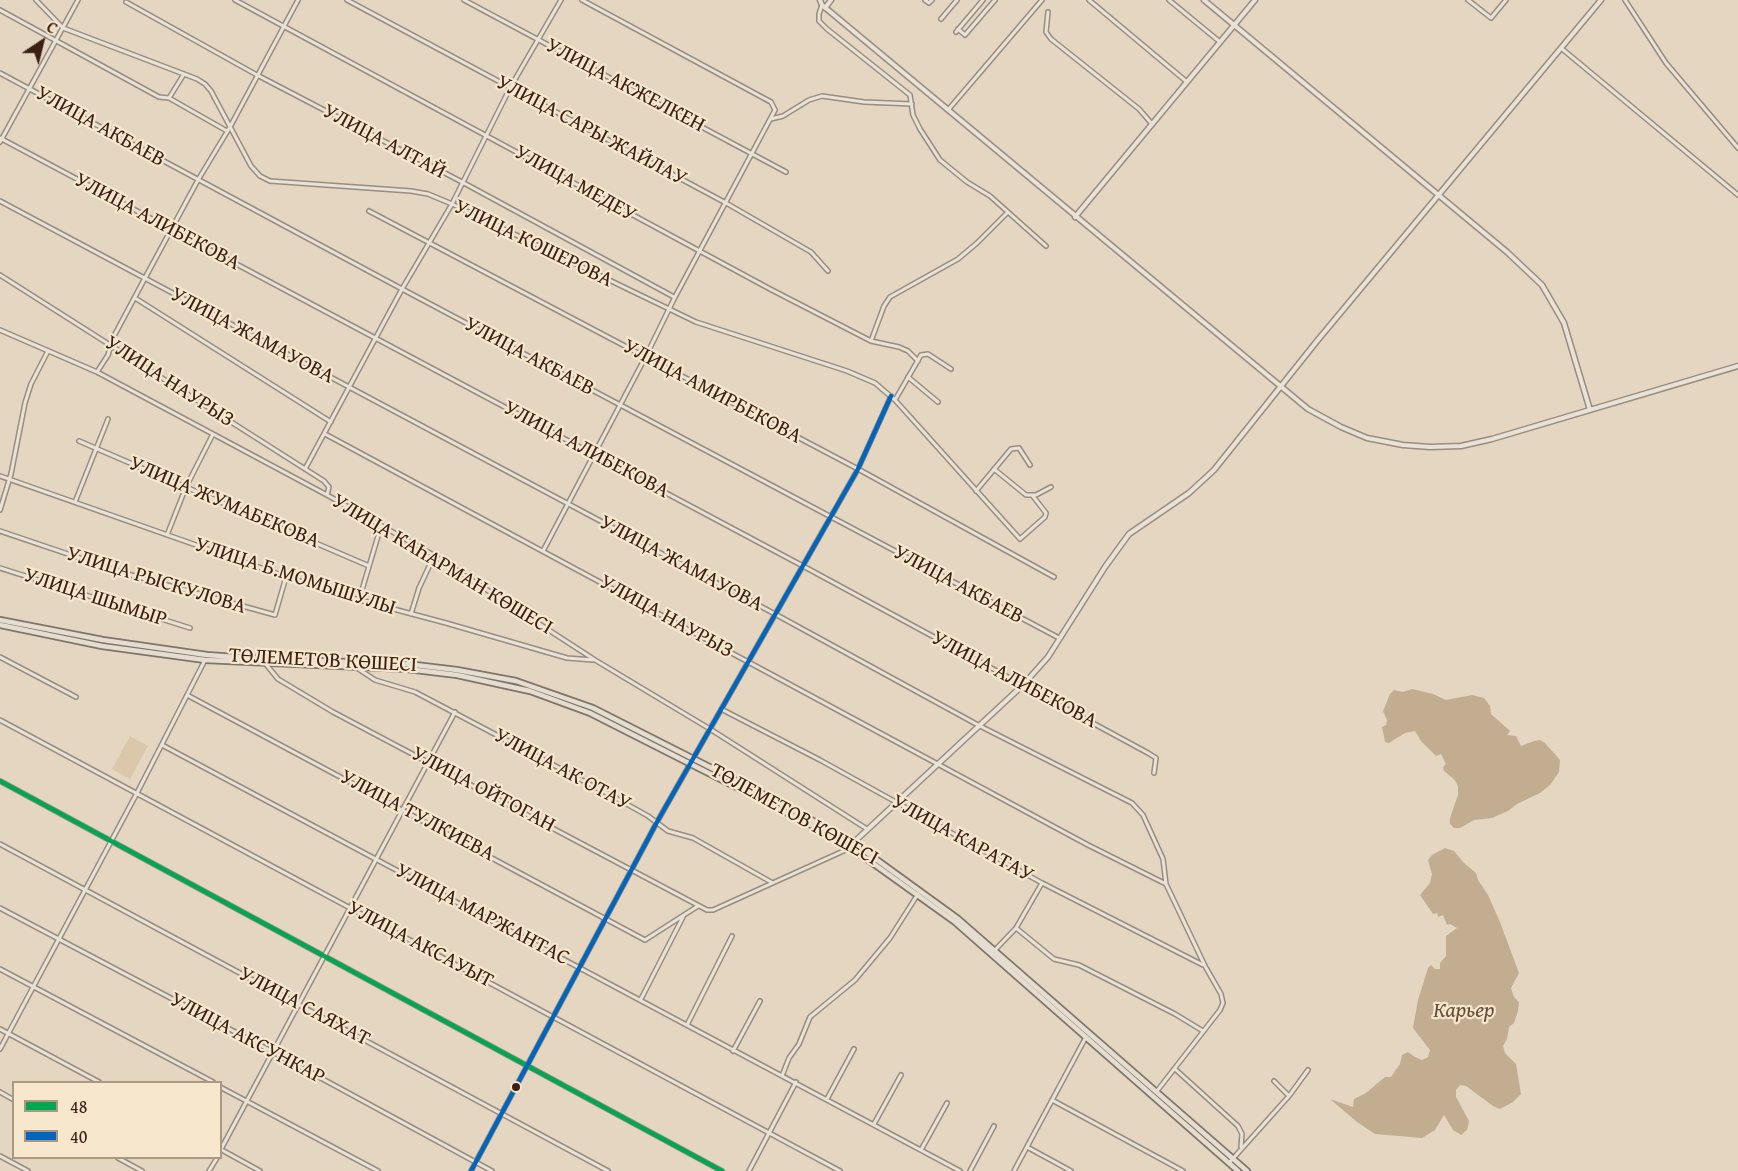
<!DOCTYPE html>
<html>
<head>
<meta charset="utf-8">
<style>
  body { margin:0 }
  #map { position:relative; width:1738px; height:1171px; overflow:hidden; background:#e4d6c1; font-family:"Gentium Book Plus",serif }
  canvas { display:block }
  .legend { position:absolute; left:12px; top:1081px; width:210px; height:78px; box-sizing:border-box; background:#f7e7cd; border:2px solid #ac9783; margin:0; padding:8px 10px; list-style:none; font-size:18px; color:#3c2015 }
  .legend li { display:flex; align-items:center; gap:12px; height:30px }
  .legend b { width:30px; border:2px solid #ac9783 }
  .north { position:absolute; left:12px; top:12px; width:60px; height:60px; -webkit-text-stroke:4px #f7e7cd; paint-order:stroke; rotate:35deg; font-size:16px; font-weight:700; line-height:24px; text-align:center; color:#3c2015 }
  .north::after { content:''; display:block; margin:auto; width:21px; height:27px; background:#3c2015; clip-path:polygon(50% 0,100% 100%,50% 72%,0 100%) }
</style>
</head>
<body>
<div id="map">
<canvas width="1738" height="1171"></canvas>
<ul class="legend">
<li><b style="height:8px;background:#00a651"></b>48</li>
<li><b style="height:8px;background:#0065bd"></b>40</li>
</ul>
<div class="north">С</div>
</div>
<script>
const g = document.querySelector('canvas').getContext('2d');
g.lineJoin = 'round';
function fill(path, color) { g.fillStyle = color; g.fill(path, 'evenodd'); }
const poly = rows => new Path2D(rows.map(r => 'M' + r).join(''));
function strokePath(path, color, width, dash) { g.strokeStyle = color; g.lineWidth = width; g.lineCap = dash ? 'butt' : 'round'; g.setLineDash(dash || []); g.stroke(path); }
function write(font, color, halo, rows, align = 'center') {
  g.font = font + ' "Gentium Book Plus",serif'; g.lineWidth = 4.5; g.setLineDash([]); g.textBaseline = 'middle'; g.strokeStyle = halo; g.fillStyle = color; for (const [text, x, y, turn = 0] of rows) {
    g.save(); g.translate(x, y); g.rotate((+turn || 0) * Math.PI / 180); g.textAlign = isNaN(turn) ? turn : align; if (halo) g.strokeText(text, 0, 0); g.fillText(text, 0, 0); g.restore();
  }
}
const green = poly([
  [130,736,148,746,130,779,112,769]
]);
const water = poly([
  [1412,689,1433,694,1446,700,1472,695,1484,698,1490,706,1491,714,1510,731,1507,735,1516,736,1521,746,1534,741,1540,740,1545,743,1560,760,1559,772,1550,785,1540,793,1517,804,1508,811,1492,818,1474,820,1460,828,1454,828,1450,824,1450,818,1458,795,1458,786,1454,779,1444,771,1443,767,1446,764,1441,754,1436,756,1421,741,1415,731,1405,733,1389,743,1385,742,1382,727,1386,725,1387,720,1383,711,1390,694,1394,690,1403,692],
  [1445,848,1454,851,1464,863,1476,873,1478,880,1488,895,1500,922,1519,973,1511,988,1514,997,1519,1002,1518,1011,1514,1023,1509,1027,1507,1039,1503,1046,1505,1053,1516,1064,1521,1094,1513,1102,1500,1109,1493,1106,1466,1086,1460,1085,1456,1090,1456,1097,1469,1121,1467,1130,1461,1135,1453,1130,1444,1115,1435,1130,1422,1138,1375,1134,1357,1122,1330,1099,1353,1107,1354,1099,1366,1093,1385,1077,1391,1077,1400,1064,1402,1055,1408,1052,1415,1057,1422,1060,1428,1057,1430,1050,1413,1028,1418,1000,1428,968,1431,965,1435,969,1440,969,1440,963,1446,956,1446,936,1457,928,1450,924,1447,925,1443,915,1438,917,1437,913,1433,914,1420,895,1430,883,1432,874,1428,860,1432,855]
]);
const minor = poly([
  [36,0,63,28,197,79,205,84,211,91,251,166,260,176,270,181,411,191,428,194,452,204,696,322,847,371,875,383,895,400,1020,539,1045,517,1046,513,1032,495],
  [235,0,770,289,871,341,899,347,908,351,918,361],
  [347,0,726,203,811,252,828,271],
  [464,0,786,172],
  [925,0,929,3,932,0],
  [1089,0,1187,82],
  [1169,0,1220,42],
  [1468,0,1491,18,1506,0],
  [1625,0,1666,63,1738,148],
  [126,2,257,75,462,182,674,297],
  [822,5,819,14,819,21,827,29,910,95,913,115,920,129,940,160,967,182,990,196,1046,246],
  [0,10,159,97,169,98,227,131],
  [1048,12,1046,32,1051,39,1139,109,1152,124],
  [941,19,957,0],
  [958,29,965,35,995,0],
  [956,32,983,0],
  [1561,48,1738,195],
  [0,73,402,289,1059,638],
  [169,98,184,74],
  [948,110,1042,0],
  [771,119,783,116,809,100,822,96,864,102,912,104],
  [0,138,803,566,1148,753,1156,758,1154,773],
  [0,142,78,0],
  [0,201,775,614,978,725,1132,803,1143,815,1163,859,1166,884,1205,966,1221,994,1223,1003,1220,1010,1157,1091],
  [369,211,858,469,1054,577],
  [0,275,324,481,329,487,327,495],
  [135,298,331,422],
  [0,330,97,372,327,495,430,553,595,660,710,729,867,829],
  [871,341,884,306,890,297,958,259,977,243,1008,212],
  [97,372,108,355,114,336,145,278,198,180,230,127,298,0],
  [908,377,938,402],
  [895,400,921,355,928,354,951,369],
  [325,434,1088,845,1166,884],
  [79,441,369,566],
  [305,469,402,289,452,204,510,88,561,0],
  [994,469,1026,495,1036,495,1051,487],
  [0,476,284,576,356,599,446,623,567,658,593,660],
  [976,491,1011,449,1019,448,1030,465],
  [75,502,108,419],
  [0,510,11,474,25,403,31,384,48,351],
  [0,531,124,573,275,615,286,577],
  [167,535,186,487,213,434],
  [543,551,646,356,675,297,775,110,771,102,582,0],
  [0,568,190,628],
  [359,600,381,526],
  [411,614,419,588,434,556],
  [0,657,76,697],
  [265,663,278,679,333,712,707,910,713,910,850,848],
  [354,666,375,680,415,692,614,797,648,816,668,831,693,838,771,882],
  [187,695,645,940,698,906],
  [721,709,820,760,1042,883,1203,965],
  [0,720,840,1171],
  [162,745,960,1171],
  [0,781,722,1171],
  [0,844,608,1171],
  [0,908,273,1052,492,1171],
  [1016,928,1054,959,1079,965,1175,1014,1203,1031],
  [995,950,1016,928,1042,883],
  [0,969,213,1082],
  [641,999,683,917],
  [687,1025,732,936],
  [0,1029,99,1082],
  [0,1049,137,793,205,660],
  [733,1051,760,1001],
  [1175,1069,1238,1126,1242,1134,1241,1147],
  [782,1076,789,1058,799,1044,810,1017,855,980,890,938,918,894],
  [1274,1081,1289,1096],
  [220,1087,378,1171],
  [0,1092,14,1100],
  [827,1099,854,1049],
  [1052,1100,1183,1171],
  [874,1124,901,1075],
  [1027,1147,1071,1171],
  [220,1149,260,1171],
  [921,1150,947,1103],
  [220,1151,455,712],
  [0,1156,28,1171],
  [118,1158,142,1171],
  [1229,1163,1289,1096,1308,1070],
  [209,1171,217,1158],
  [471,1171,657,822,858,469,891,396],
  [749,1171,796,1082],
  [970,1171,994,1126],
  [1014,1171,1086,1037]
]);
const tertiary = poly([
  [820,0,822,5,1308,409,1341,427,1367,438,1403,445,1430,447,1461,446,1492,439,1738,366],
  [1204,0,1507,252,1542,285,1564,323,1590,410],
  [825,8,831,0],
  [1075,217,1255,0],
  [853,843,1023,685,1048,657,1105,567,1129,534,1189,493,1214,470,1317,341,1601,0]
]);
const primary = poly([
  [0,620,103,640,207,655,262,659,407,664,457,670,516,681,593,708,755,790,817,823,866,852,957,918,1247,1171],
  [0,625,102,646,205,660,407,669,457,675,530,691,590,713,815,827,867,859,955,922,1238,1171]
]);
const bus1 = poly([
  [0,781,722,1171]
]);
const bus2 = poly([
  [471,1171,657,822,858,469,891,396]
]);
const markers = [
  [516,1087,5,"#3c2015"]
];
const streetNames = [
  ["УЛИЦА АКЖЕЛКЕН",625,86,28],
  ["УЛИЦА АКБАЕВ",100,127,29],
  ["УЛИЦА САРЫ ЖАЙЛАУ",591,131,28],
  ["УЛИЦА АЛТАЙ",384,142,28],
  ["УЛИЦА МЕДЕУ",575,184,29],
  ["УЛИЦА АЛИБЕКОВА",157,222,28],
  ["УЛИЦА КОШЕРОВА",533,244,26],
  ["УЛИЦА ЖАМАУОВА",252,336,28],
  ["УЛИЦА АКБАЕВ",529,357,28],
  ["УЛИЦА НАУРЫЗ",169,382,33],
  ["УЛИЦА АМИРБЕКОВА",712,392,28],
  ["УЛИЦА АЛИБЕКОВА",586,450,28],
  ["УЛИЦА ЖУМАБЕКОВА",224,503,23],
  ["УЛИЦА ЖАМАУОВА",681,564,28],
  ["УЛИЦА КАҺАРМАН КӨШЕСІ",442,565,31],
  ["УЛИЦА Б.МОМЫШУЛЫ",295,577,18],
  ["УЛИЦА РЫСКУЛОВА",156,581,17],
  ["УЛИЦА АКБАЕВ",958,585,28],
  ["УЛИЦА ШЫМЫР",95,598,18],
  ["УЛИЦА НАУРЫЗ",666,617,29],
  ["ТӨЛЕМЕТОВ КӨШЕСІ",323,661,3],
  ["УЛИЦА АЛИБЕКОВА",1014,680,28],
  ["УЛИЦА АК ОТАУ",562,770,28],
  ["УЛИЦА ОЙТОГАН",483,790,28],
  ["ТӨЛЕМЕТОВ КӨШЕСІ",794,815,29],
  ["УЛИЦА ТУЛКИЕВА",417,816,28],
  ["УЛИЦА КАРАТАУ",962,839,29],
  ["УЛИЦА МАРЖАНТАС",482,915,28],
  ["УЛИЦА АКСАУЫТ",420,945,28],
  ["УЛИЦА САЯХАТ",304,1007,28],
  ["УЛИЦА АКСУНКАР",247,1039,28]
];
const waterNames = [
  ["Карьер",1464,1011]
];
fill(green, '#dbc7aa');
fill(water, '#c3ad91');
strokePath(minor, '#998d80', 6);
strokePath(tertiary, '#998d80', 7);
strokePath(primary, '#80756a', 8);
strokePath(minor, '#e8e2d7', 3);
strokePath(tertiary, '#e8e2d7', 4);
strokePath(primary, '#e4ddd0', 4.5);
strokePath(bus1, '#00a651', 4.5);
strokePath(bus2, '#0065bd', 4.5);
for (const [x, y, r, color] of markers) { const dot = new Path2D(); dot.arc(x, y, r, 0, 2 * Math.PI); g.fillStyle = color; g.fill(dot); strokePath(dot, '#f7e7cd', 2); }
write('21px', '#3c2015', '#f7e7cd', streetNames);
write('italic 22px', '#664b39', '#f7e7cd', waterNames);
</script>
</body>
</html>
